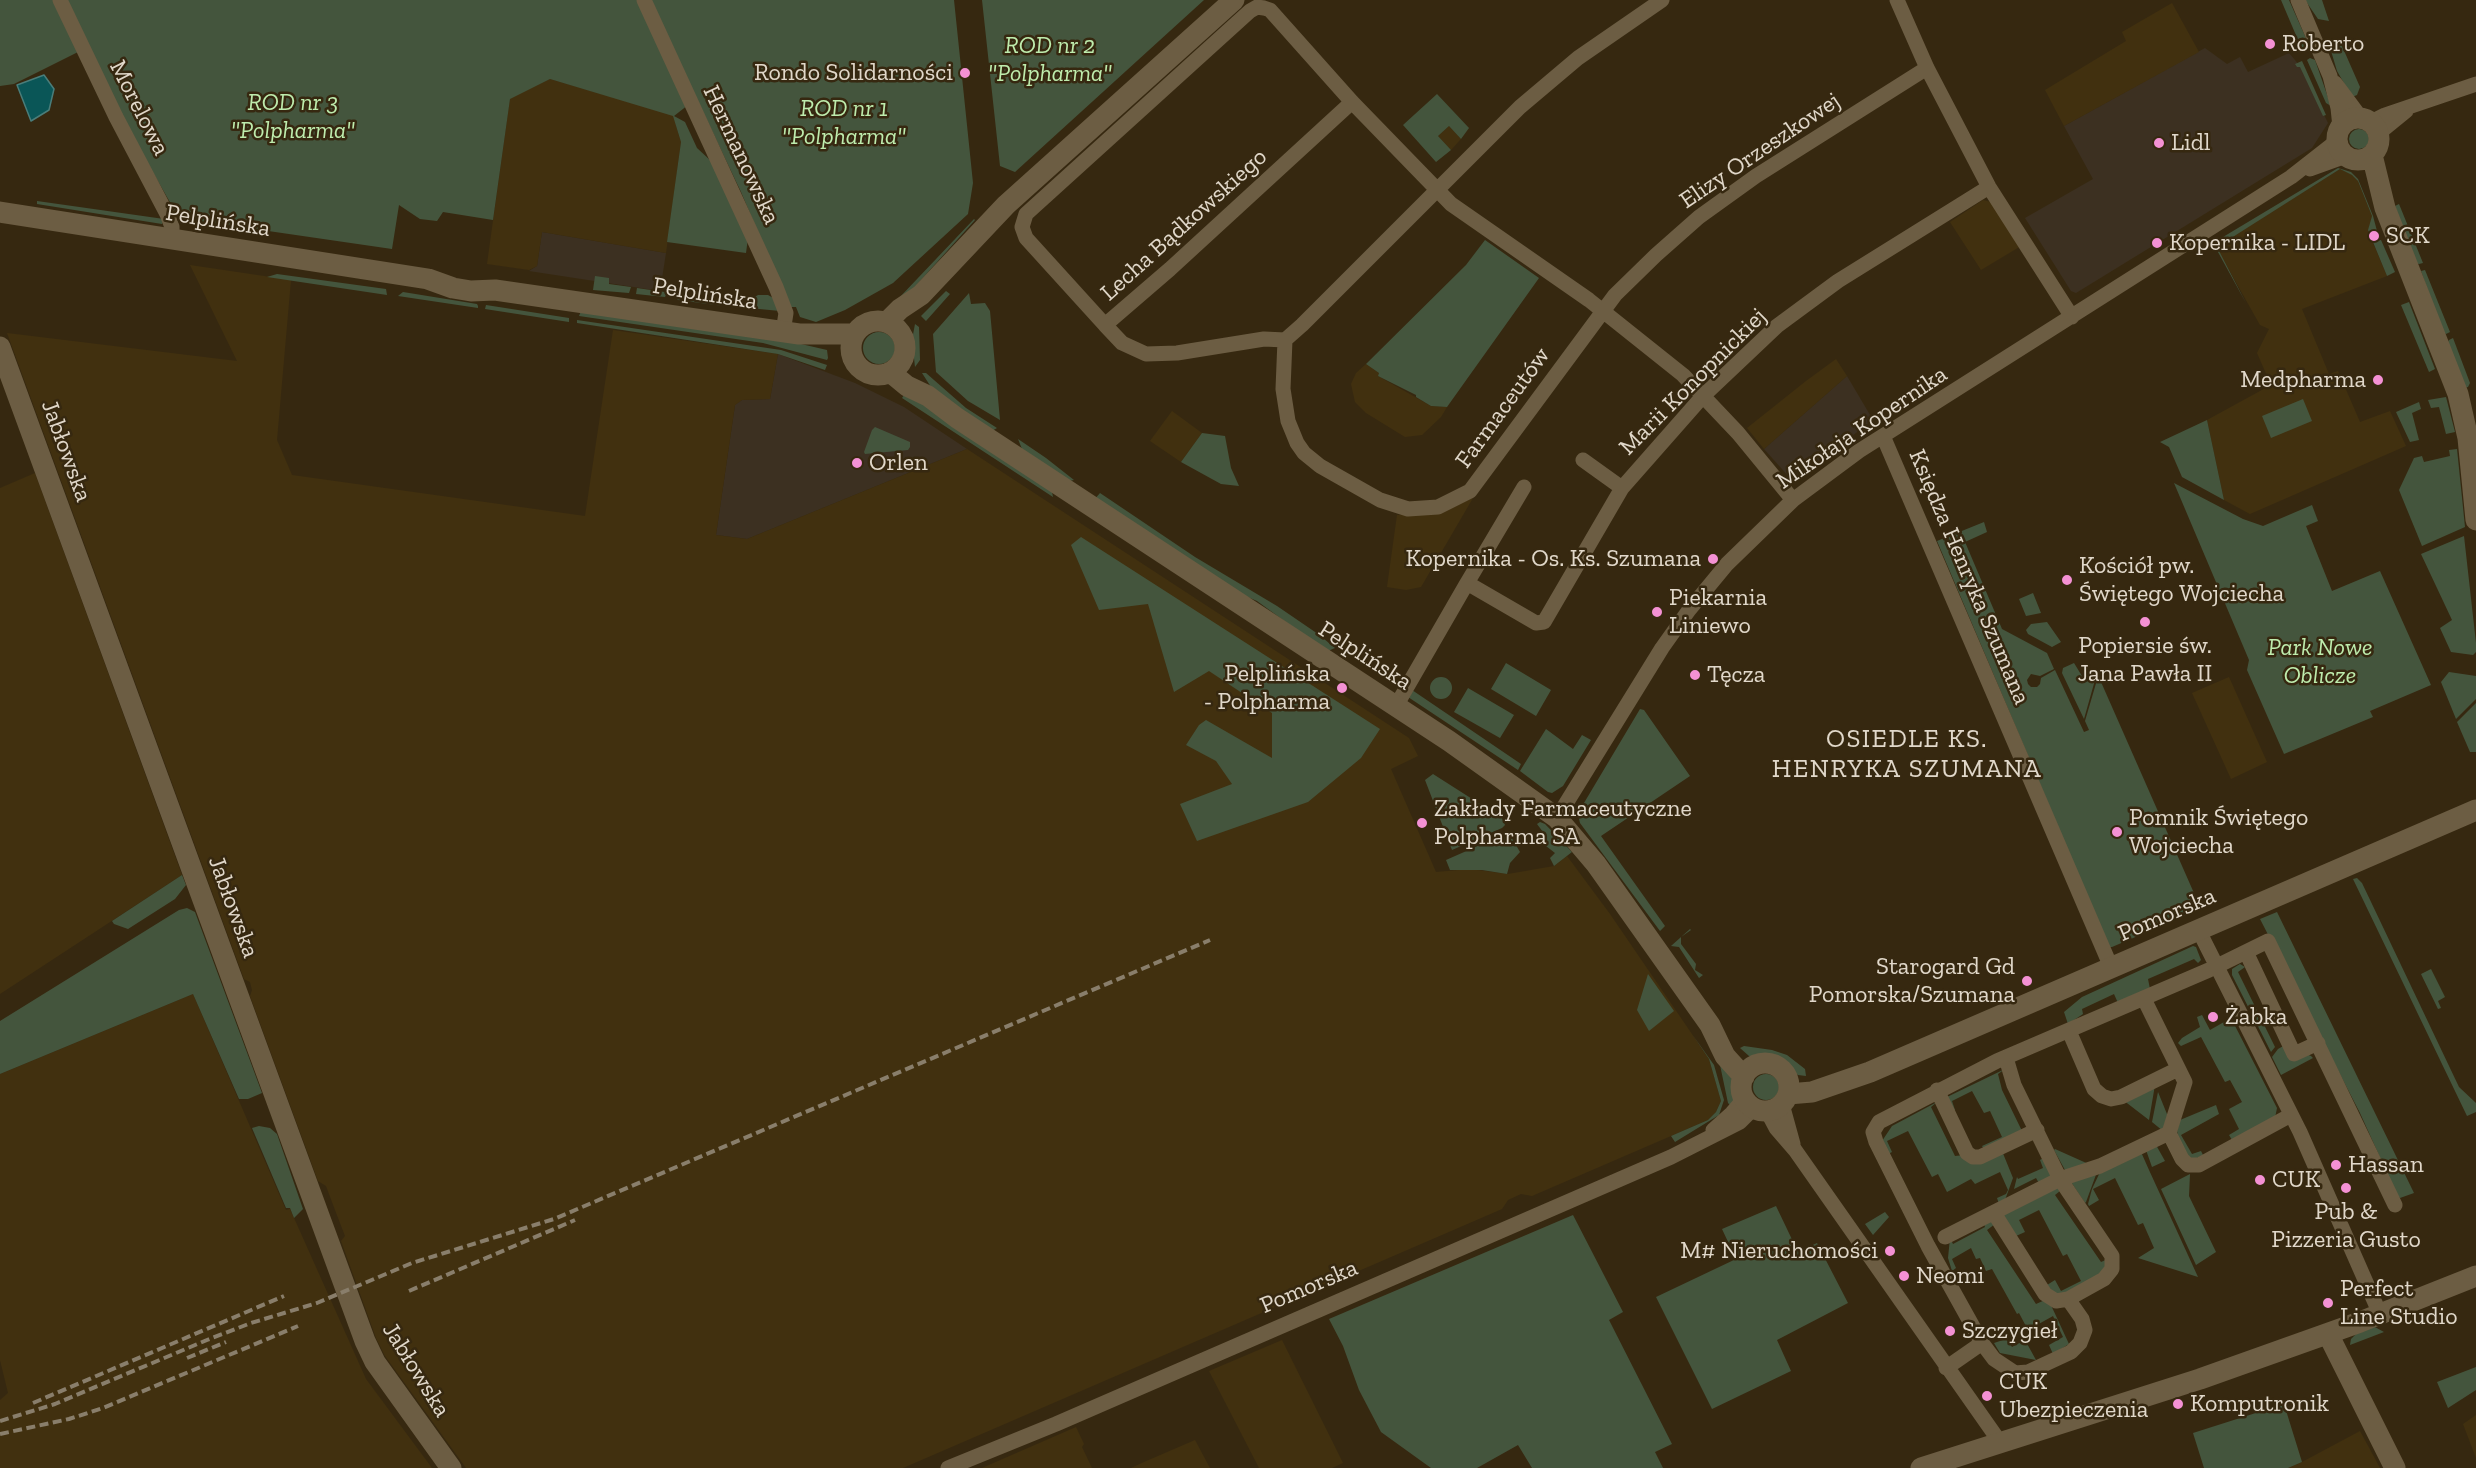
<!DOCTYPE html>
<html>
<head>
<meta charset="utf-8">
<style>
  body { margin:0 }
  canvas { display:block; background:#362810 }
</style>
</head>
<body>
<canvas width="2476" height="1468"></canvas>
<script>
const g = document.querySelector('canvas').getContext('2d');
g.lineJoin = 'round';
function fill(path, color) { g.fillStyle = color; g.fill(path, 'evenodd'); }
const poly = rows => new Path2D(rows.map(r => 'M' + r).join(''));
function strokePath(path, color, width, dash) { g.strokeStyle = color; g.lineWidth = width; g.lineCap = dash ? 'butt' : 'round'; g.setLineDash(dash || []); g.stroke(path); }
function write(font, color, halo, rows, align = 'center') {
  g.font = font + ' "Zilla Slab",serif'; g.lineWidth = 5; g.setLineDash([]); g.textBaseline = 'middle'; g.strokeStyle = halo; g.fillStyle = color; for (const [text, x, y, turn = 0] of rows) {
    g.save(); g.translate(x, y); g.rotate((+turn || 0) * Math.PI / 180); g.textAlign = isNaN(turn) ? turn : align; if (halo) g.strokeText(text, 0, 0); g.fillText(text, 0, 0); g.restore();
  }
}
const commercial = poly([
  [2205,48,2227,64,2240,57,2248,72,2289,53,2300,66,2328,123,2312,148,2076,293,2071,291,2025,218,2093,179,2064,126],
  [542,232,666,253,660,291,529,271,537,266],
  [778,354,855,383,904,407,967,449,747,539,716,535,735,405,742,400,770,399],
  [1847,376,1873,420,1798,477,1790,478,1764,449]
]);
const built = poly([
  [2172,3,2199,52,2064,126,2045,90,2126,41,2122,32],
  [550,79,673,115,681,142,666,253,542,232,537,266,529,270,487,264,510,98],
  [1449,126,1461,139,1451,150,1438,136],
  [2340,169,2352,175,2358,181,2372,216,2368,231,2387,276,2302,309,2329,374,2338,371,2360,422,2390,411,2406,446,2250,514,2224,500,2207,420,2271,385,2257,353,2269,329,2260,325,2216,247],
  [1983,200,1991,202,2021,246,1981,270,1950,222],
  [190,265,291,280,277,440,292,475,585,516,613,330,778,354,770,399,742,400,735,405,716,535,747,539,967,449,1409,738,1418,756,1391,769,1436,872,1470,869,1508,874,1554,866,1567,856,1610,914,1709,1059,1721,1101,1716,1112,1708,1120,1671,1136,1532,1196,1521,1194,1508,1200,1502,1209,903,1468,466,1468,385,1356,376,1338,341,1241,345,1236,335,1210,326,1186,318,1181,250,996,252,990,250,982,244,979,7,333,237,361],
  [1836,359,1847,376,1764,449,1747,428,1806,381],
  [1366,364,1379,373,1378,376,1431,406,1447,407,1441,417,1422,435,1405,437,1366,413,1355,402,1351,384,1356,373],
  [1172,411,1202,433,1181,462,1150,441],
  [35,473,182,875,0,994,0,488],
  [1473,498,1421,587,1406,590,1387,587,1397,515,1435,514],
  [2229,677,2267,762,2231,779,2192,693],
  [193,994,286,1210,290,1209,366,1379,432,1468,0,1468,0,1400,8,1393,0,1360,0,1074],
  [1282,1340,1343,1463,1332,1468,1259,1468,1209,1371],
  [2476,1415,2476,1458,2463,1424],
  [1076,1427,1084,1444,1082,1447,1092,1468,982,1468],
  [2360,1431,2380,1468,2288,1468,2302,1462],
  [1195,1440,1210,1468,1131,1468,1144,1462]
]);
const green = poly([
  [0,0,53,0,78,52,14,84,0,86],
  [67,0,639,0,688,105,674,116,685,122,697,148,711,161,748,238,746,253,667,242,681,142,673,116,550,79,510,99,493,220,443,212,437,221,420,219,399,205,392,249,179,218,131,134],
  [650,0,954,0,973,183,968,214,893,283,845,310,816,322,800,317,796,307,790,307,741,192],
  [982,0,1204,0,1015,172,1000,166],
  [2281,0,2289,0,2309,45,2306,47,2301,47],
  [2305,0,2322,0,2329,21,2318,19],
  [2329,44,2342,46,2360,87,2357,95,2352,97,2337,71],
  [2310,58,2315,60,2331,106,2326,103,2307,60],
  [2302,61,2326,115,2323,116,2300,67,2297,67,2295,64],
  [1437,94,1469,128,1461,139,1449,126,1438,136,1451,150,1436,162,1403,125],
  '2349 139a10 10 0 1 1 20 0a10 10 0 1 1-20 0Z',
  [2338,168,2351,172,2358,179,2373,216,2377,231,2374,232,2377,241,2381,240,2395,272,2387,276,2368,230,2372,216,2358,181,2352,175,2340,169,2217,247,2246,303,2213,243],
  [37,201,164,219,162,224,37,204],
  [2399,204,2423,263,2419,264,2414,263,2395,206],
  [974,219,975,220,902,301,899,298],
  [1485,240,1539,278,1447,407,1431,406,1416,397,1416,395,1378,376,1379,373,1366,364,1466,265],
  [2425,270,2450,332,2446,334,2442,332,2421,271],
  [277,274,386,289,387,295,267,277],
  [595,276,609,278,609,284,631,287,629,293,593,290],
  [637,288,740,303,739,308,678,300,674,296,666,295,665,297,636,294],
  [946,291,950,294,926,321,921,316],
  [403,292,477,304,478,306,478,308,398,296],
  [969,293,971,304,985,303,990,311,1000,420,968,401,936,372,933,334],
  [758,295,768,295,775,299,780,311,749,308,753,298],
  [2409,302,2435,369,2429,372,2401,305],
  [486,305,569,318,569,322,485,309],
  [581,311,801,344,827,350,828,358,827,360,763,343,579,316],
  [577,320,781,350,827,365,825,370,778,354,577,323],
  [915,324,919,327,920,360,915,367,912,340],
  '863 348a16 16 0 1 1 32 0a16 16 0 1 1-32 0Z',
  [2453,338,2470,383,2468,387,2464,388,2447,344,2449,340],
  [922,373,926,373,966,408,997,428,992,431,931,387],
  [906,392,1052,492,1053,497,902,398],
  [2446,397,2455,432,2446,434,2439,407,2431,408,2428,400],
  [2303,399,2312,421,2271,438,2262,416],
  [2419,402,2421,409,2412,413,2419,440,2410,442,2396,412],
  [2207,420,2224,500,2182,477,2169,447,2160,442],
  [875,427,910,442,910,447,908,450,865,454,864,452,872,430],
  [1202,433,1225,436,1231,468,1239,486,1221,484,1181,462],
  [1018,439,1046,458,1074,480,1069,481,1022,449],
  [2457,449,2465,527,2422,546,2399,490,2414,458,2422,456,2424,462,2450,456,2449,450],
  [2174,483,2243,519,2263,526,2312,505,2318,521,2306,526,2332,591,2380,571,2431,685,2370,711,2373,717,2284,754,2247,670,2249,660],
  [1100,493,1195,557,1277,606,1318,634,1335,648,1328,651,1316,644,1257,601,1231,590,1094,500],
  [1984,522,1987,532,1965,542,2002,629,2047,653,2054,669,2040,676,2031,674,2027,680,2028,684,2031,687,2037,687,2040,684,2041,678,2055,670,2084,732,2089,730,2085,721,2097,680,2101,682,2201,909,2112,947,2109,947,1937,541],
  [2464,536,2476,643,2476,652,2473,655,2451,652,2440,628,2452,620,2421,554],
  [1081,537,1380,729,1361,758,1308,802,1197,841,1180,804,1232,784,1216,761,1186,745,1199,725,1206,720,1272,758,1272,713,1209,671,1174,692,1148,604,1099,610,1071,545],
  [2033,593,2041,613,2026,616,2019,599],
  [2047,622,2061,642,2052,647,2028,634,2026,630,2031,624],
  [1506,663,1551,690,1536,716,1491,689],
  [2074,663,2085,681,2095,680,2084,719,2062,673,2063,668],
  [2449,672,2476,676,2476,699,2456,719,2441,682],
  '1430 688a11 11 0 1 1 22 0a11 11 0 1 1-22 0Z',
  [1468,688,1514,715,1500,738,1454,712],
  [1412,690,1521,764,1518,770,1408,697],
  [2476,703,2476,752,2470,752,2457,722],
  [1640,709,1644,710,1690,776,1601,836,1665,926,1660,931,1580,823,1579,819,1584,813,1581,808],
  [1546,729,1573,749,1582,735,1591,740,1563,786,1552,793,1548,792,1520,771],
  [1433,774,1502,818,1505,825,1502,828,1452,850,1425,780],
  [1540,822,1545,824,1572,852,1554,866,1550,858,1555,853,1546,846,1546,836,1537,824],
  [1505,834,1510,835,1520,852,1510,863,1507,874,1482,870,1450,870,1446,860],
  [182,875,186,885,175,899,128,929,114,924,112,921],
  [2357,878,2362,883,2459,1087,2476,1103,2476,1112,2467,1116,2353,879],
  [187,908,195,912,262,1093,248,1099,239,1099,193,994,0,1074,0,1021,179,910],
  [2277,912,2414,1193,2400,1198,2397,1195,2360,1113,2260,919],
  [1690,929,1691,930,1681,937,1681,944,1696,964,1695,970,1703,975,1699,978,1679,947,1671,946],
  [2193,946,2196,947,2201,960,2198,963,2194,959,2148,979,2150,989,2118,1003,2114,994,2082,1009,2083,1014,2068,1024,2064,1012,2082,997],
  [2240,964,2245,967,2238,972,2275,1047,2271,1052,2232,975,2232,969],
  [2431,969,2445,997,2438,1001,2441,1008,2438,1009,2421,974],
  [1648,974,1674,1011,1649,1031,1637,1010],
  [2202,1015,2210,1030,2231,1018,2277,1108,2275,1118,2232,1140,2229,1135,2239,1129,2229,1109,2242,1102,2230,1080,2225,1082,2201,1037,2181,1046,2178,1043,2182,1038,2200,1027,2197,1017],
  [1692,1034,1714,1065,1724,1100,1719,1115,1675,1142,1671,1136,1708,1120,1716,1112,1721,1101,1709,1059],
  [2285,1045,2311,1056,2313,1058,2281,1075,2272,1057,2278,1049],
  [1744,1046,1772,1050,1787,1055,1805,1069,1806,1076,1798,1075,1780,1061,1771,1058,1755,1058,1749,1056,1740,1048],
  [1720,1065,1736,1080,1736,1098,1732,1107,1728,1103],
  [2005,1069,1998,1074,2002,1090,2022,1131,1985,1151,1982,1146,2002,1137,1990,1111,1984,1113,1972,1091,1952,1101,1955,1110,1952,1113,1947,1097],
  '1753 1087a13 13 0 1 1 26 0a13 13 0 1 1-26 0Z',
  [2155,1085,2149,1120,2123,1100],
  [2158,1092,2169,1119,2163,1131,2152,1122],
  [1937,1102,1931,1107,1955,1156,2002,1151,2013,1178,2005,1200,1999,1204,1997,1198,2006,1194,2008,1190,2000,1172,1975,1184,1971,1179,1947,1192,1938,1174,1932,1177,1908,1131,1887,1141,1892,1152,1888,1154,1882,1141,1892,1126],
  [2216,1105,2219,1114,2181,1135,2192,1154,2201,1151,2203,1155,2193,1160,2187,1156,2178,1136,2177,1131,2180,1120],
  [259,1126,270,1128,277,1134,303,1209,294,1218,290,1208,286,1208,252,1128],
  [2156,1145,2165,1161,2152,1167,2146,1150],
  [2054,1150,2055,1149,2093,1166,2065,1170],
  [2141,1152,2149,1170,2198,1277,2138,1258,2154,1248,2143,1223,2138,1225,2115,1178,2093,1189,2099,1200,2089,1206,2088,1204,2092,1189,2101,1170],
  [2043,1158,2052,1175,2040,1185,2036,1178,2014,1189,2017,1177,2018,1179,2043,1168,2040,1160],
  [2097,1172,2086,1202,2085,1203,2071,1182],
  [2190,1174,2189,1196,2216,1252,2196,1265,2161,1189],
  [2056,1185,2060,1191,2055,1195,2101,1262,2108,1259,2109,1269,2058,1298,2047,1285,2055,1280,2061,1291,2081,1281,2067,1254,2063,1256,2039,1210,2019,1220,2025,1232,2016,1236,2003,1215],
  [1776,1206,1798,1252,1817,1243,1848,1303,1777,1340,1791,1371,1712,1409,1656,1297,1736,1259,1722,1229],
  [1885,1212,1889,1217,1873,1235,1865,1224],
  [1573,1215,1623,1312,1609,1320,1672,1444,1655,1452,1663,1468,1532,1468,1518,1445,1477,1468,1431,1468,1381,1432,1359,1390,1343,1346,1329,1319],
  [1989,1217,1995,1224,1987,1230,2036,1304,2045,1300,2050,1303,2069,1344,2053,1354,2049,1345,2063,1337,2053,1316,2028,1330,2019,1313,2017,1314,1992,1269,1986,1271,1980,1258,1976,1259,1971,1248,1952,1259,1956,1268,1952,1271,1948,1258,1950,1238,1953,1244,1985,1227,1983,1220],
  [2373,1326,2384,1332,2350,1345,2351,1339,2357,1333],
  [2006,1339,2012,1347,2025,1340,2036,1360,2000,1353,1994,1343],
  [2476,1367,2476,1390,2448,1408,2437,1382],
  [2284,1404,2302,1462,2288,1468,2204,1468,2193,1433]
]);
const water = poly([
  [44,75,54,89,49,110,31,121,17,85,44,75]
]);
const street = poly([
  [60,0,116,117,167,214,172,227,172,239],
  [644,0,776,287,786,313,783,332],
  [1662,0,1578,58,1520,107,1302,325,1285,340,1283,389,1288,421,1297,443,1304,453,1320,466,1380,500,1408,509,1438,507,1470,491,1615,295,1656,255,1699,217,1756,176,1927,68],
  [1897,0,1927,68,1989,187,2072,317],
  [2298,0,2330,76,2338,108,2340,127],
  [2335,83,2361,118],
  [2371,122,2385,115,2476,84],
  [2379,133,2406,111],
  [2310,169,2346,156],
  [1105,325,1026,238,1022,227,1026,214,1250,11,1257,7,1264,8,1270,10,1352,102,1451,204,1589,300,1683,375,1738,433,1793,500],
  [1285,340,1264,339,1177,353,1146,354,1122,343,1105,325,1170,269,1352,102],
  [1883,436,2111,967],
  [1583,460,1622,488],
  [1467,583,1524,487],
  [1396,706,1467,583,1536,623,1544,622,1622,488,1703,396,1777,326,1838,281,1989,187],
  [1557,818,1662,648,1689,610,1727,564,1793,500,1859,451,2291,177,2337,141],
  [2198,929,2300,1132,2380,1314],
  [2246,952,2294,1054,2318,1043],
  [2144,999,2185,1082,2169,1133,2182,1159,2188,1165,2199,1165,2291,1115],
  [2069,1031,2094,1089,2102,1096,2111,1099,2121,1097,2178,1069],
  [1937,1090,1967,1153,1973,1157,1980,1157,2037,1130],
  [1782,1104,1793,1144],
  [1767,1111,1776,1128,1795,1150,1995,1435,1997,1443],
  [1713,1130,1732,1113,1744,1099],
  [1994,1213,2045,1294,2056,1301,2068,1299,2104,1279,2112,1269,2112,1256,2060,1179,2100,1166,2169,1133],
  [1945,1237,2060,1179,2014,1085,2006,1058],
  [1982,1343,1994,1359,2015,1373,2028,1372,2071,1352,2080,1343,2085,1330,2082,1319,2068,1299],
  [1946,1368,1982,1343,1928,1246,1876,1142,1873,1132,1879,1122,1997,1061,2209,970,2268,941,2395,1205],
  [948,1468,1056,1424,1671,1157,1740,1122,1754,1108]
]);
const secondary = poly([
  '2337 139a21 21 0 1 1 42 0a21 21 0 1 1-42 0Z',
  [2372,155,2385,208,2458,394,2468,438,2476,520],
  [0,212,428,279,453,288,471,291,495,290,799,334,855,334],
  '851 348a27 27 0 1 1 54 0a27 27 0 1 1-54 0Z',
  [887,322,900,309,921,295,1006,205,1234,0],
  [0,347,365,1341,375,1362,451,1468],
  [890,372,907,386,928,396,957,418,1449,741,1557,818,1596,864,1710,1025,1725,1056,1744,1077],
  '1741 1087a24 24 0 1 1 48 0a24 24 0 1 1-48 0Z',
  [1788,1094,1812,1092,1870,1072,2476,810],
  [2328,1334,2395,1468],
  [1921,1468,2200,1379,2360,1322,2476,1276]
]);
const rail = poly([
  [409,1291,575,1220],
  [187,1358,226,1342],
  [33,1403,284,1296],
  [0,1421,55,1404,207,1340,251,1323,317,1303,412,1263,554,1219,1210,940],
  [0,1434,69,1419,103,1408,298,1326]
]);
const markers = [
  [2270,44,6,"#f491d4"],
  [965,73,6,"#f491d4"],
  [2159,143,6,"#f491d4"],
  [2374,236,6,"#f491d4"],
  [2157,243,6,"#f491d4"],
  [2378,380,6,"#f491d4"],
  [857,463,6,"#f491d4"],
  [1713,559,6,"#f491d4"],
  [2067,580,6,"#f491d4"],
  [1657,612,6,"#f491d4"],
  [2145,622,6,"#f491d4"],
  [1695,675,6,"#f491d4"],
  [1342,688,6,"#f491d4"],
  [1422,823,6,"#f491d4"],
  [2117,832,6,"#f491d4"],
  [2027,981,6,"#f491d4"],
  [2213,1017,6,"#f491d4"],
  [2336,1165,6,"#f491d4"],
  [2260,1180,6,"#f491d4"],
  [2346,1188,6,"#f491d4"],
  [1890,1251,6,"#f491d4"],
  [1904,1276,6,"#f491d4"],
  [2328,1303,6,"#f491d4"],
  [1950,1331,6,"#f491d4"],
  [1987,1396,6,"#f491d4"],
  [2178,1404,6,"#f491d4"]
];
const poiNames = [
  ["Roberto",2282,44],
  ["Rondo Solidarności",953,73,"right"],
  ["Lidl",2171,143],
  ["SCK",2386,236],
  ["Kopernika - LIDL",2169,243],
  ["Medpharma",2366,380,"right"],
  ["Orlen",869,463],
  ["Kopernika - Os. Ks. Szumana",1701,559,"right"],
  ["Kościół pw.",2079,566],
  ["Świętego Wojciecha",2079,594],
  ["Piekarnia",1669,598],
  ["Liniewo",1669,626],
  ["Popiersie św.",2145,646,"center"],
  ["Jana Pawła II",2145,674,"center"],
  ["Pelplińska",1330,674,"right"],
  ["- Polpharma",1330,702,"right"],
  ["Tęcza",1707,675],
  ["Zakłady Farmaceutyczne",1434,809],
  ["Polpharma SA",1434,837],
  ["Pomnik Świętego",2129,818],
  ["Wojciecha",2129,846],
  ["Starogard Gd",2015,967,"right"],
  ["Pomorska/Szumana",2015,995,"right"],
  ["Żabka",2225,1017],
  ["Hassan",2348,1165],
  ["CUK",2272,1180],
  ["Pub &",2346,1212,"center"],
  ["Pizzeria Gusto",2346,1240,"center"],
  ["M# Nieruchomości",1878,1251,"right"],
  ["Neomi",1916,1276],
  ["Perfect",2340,1289],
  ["Line Studio",2340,1317],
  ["Szczygieł",1962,1331],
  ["CUK",1999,1382],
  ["Ubezpieczenia",1999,1410],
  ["Komputronik",2190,1404]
];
const parkNames = [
  ["ROD nr 2",1050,46],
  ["\"Polpharma\"",1050,74],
  ["ROD nr 3",293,103],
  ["\"Polpharma\"",293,131],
  ["ROD nr 1",844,109],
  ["\"Polpharma\"",844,137],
  ["Park Nowe",2320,648],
  ["Oblicze",2320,676]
];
const streetNames = [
  ["Morelowa",139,108,63],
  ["Elizy Orzeszkowej",1760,151,-34],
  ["Hermanowska",741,155,65],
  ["Pelplińska",218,221,9],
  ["Lecha Bądkowskiego",1184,225,-42],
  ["Pelplińska",705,294,9],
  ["Marii Konopnickiej",1693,382,-45],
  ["Farmaceutów",1503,408,-54],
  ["Mikołaja Kopernika",1862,428,-34],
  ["Jabłowska",66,451,70],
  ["Księdza Henryka Szumana",1969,577,67],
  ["Pelplińska",1365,656,33],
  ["Jabłowska",233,907,70],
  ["Pomorska",2167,915,-23],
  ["Pomorska",1309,1287,-23],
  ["Jabłowska",416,1370,58]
];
const neighbourhoodNames = [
  ["OSIEDLE KS.",1907,740],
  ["HENRYKA SZUMANA",1907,770]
];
fill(commercial, '#3c3021');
fill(built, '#41300f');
fill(green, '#44553d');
fill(water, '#0a5657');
strokePath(water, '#4a7d7a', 1.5);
strokePath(street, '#6c5d43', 15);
strokePath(secondary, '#6c5d43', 21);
strokePath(rail, '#897e6b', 4, [9, 4.5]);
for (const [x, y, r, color] of markers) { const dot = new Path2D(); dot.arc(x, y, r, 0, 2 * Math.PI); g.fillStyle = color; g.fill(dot); strokePath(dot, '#362810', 2); }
write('24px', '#e1d8ca', '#362810', poiNames, 'left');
write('italic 24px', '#beecad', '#362810', parkNames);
write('24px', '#e1d8ca', '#362810', streetNames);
g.letterSpacing = '1.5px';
write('26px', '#e1d8ca', '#362810', neighbourhoodNames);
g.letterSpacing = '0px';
</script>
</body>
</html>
